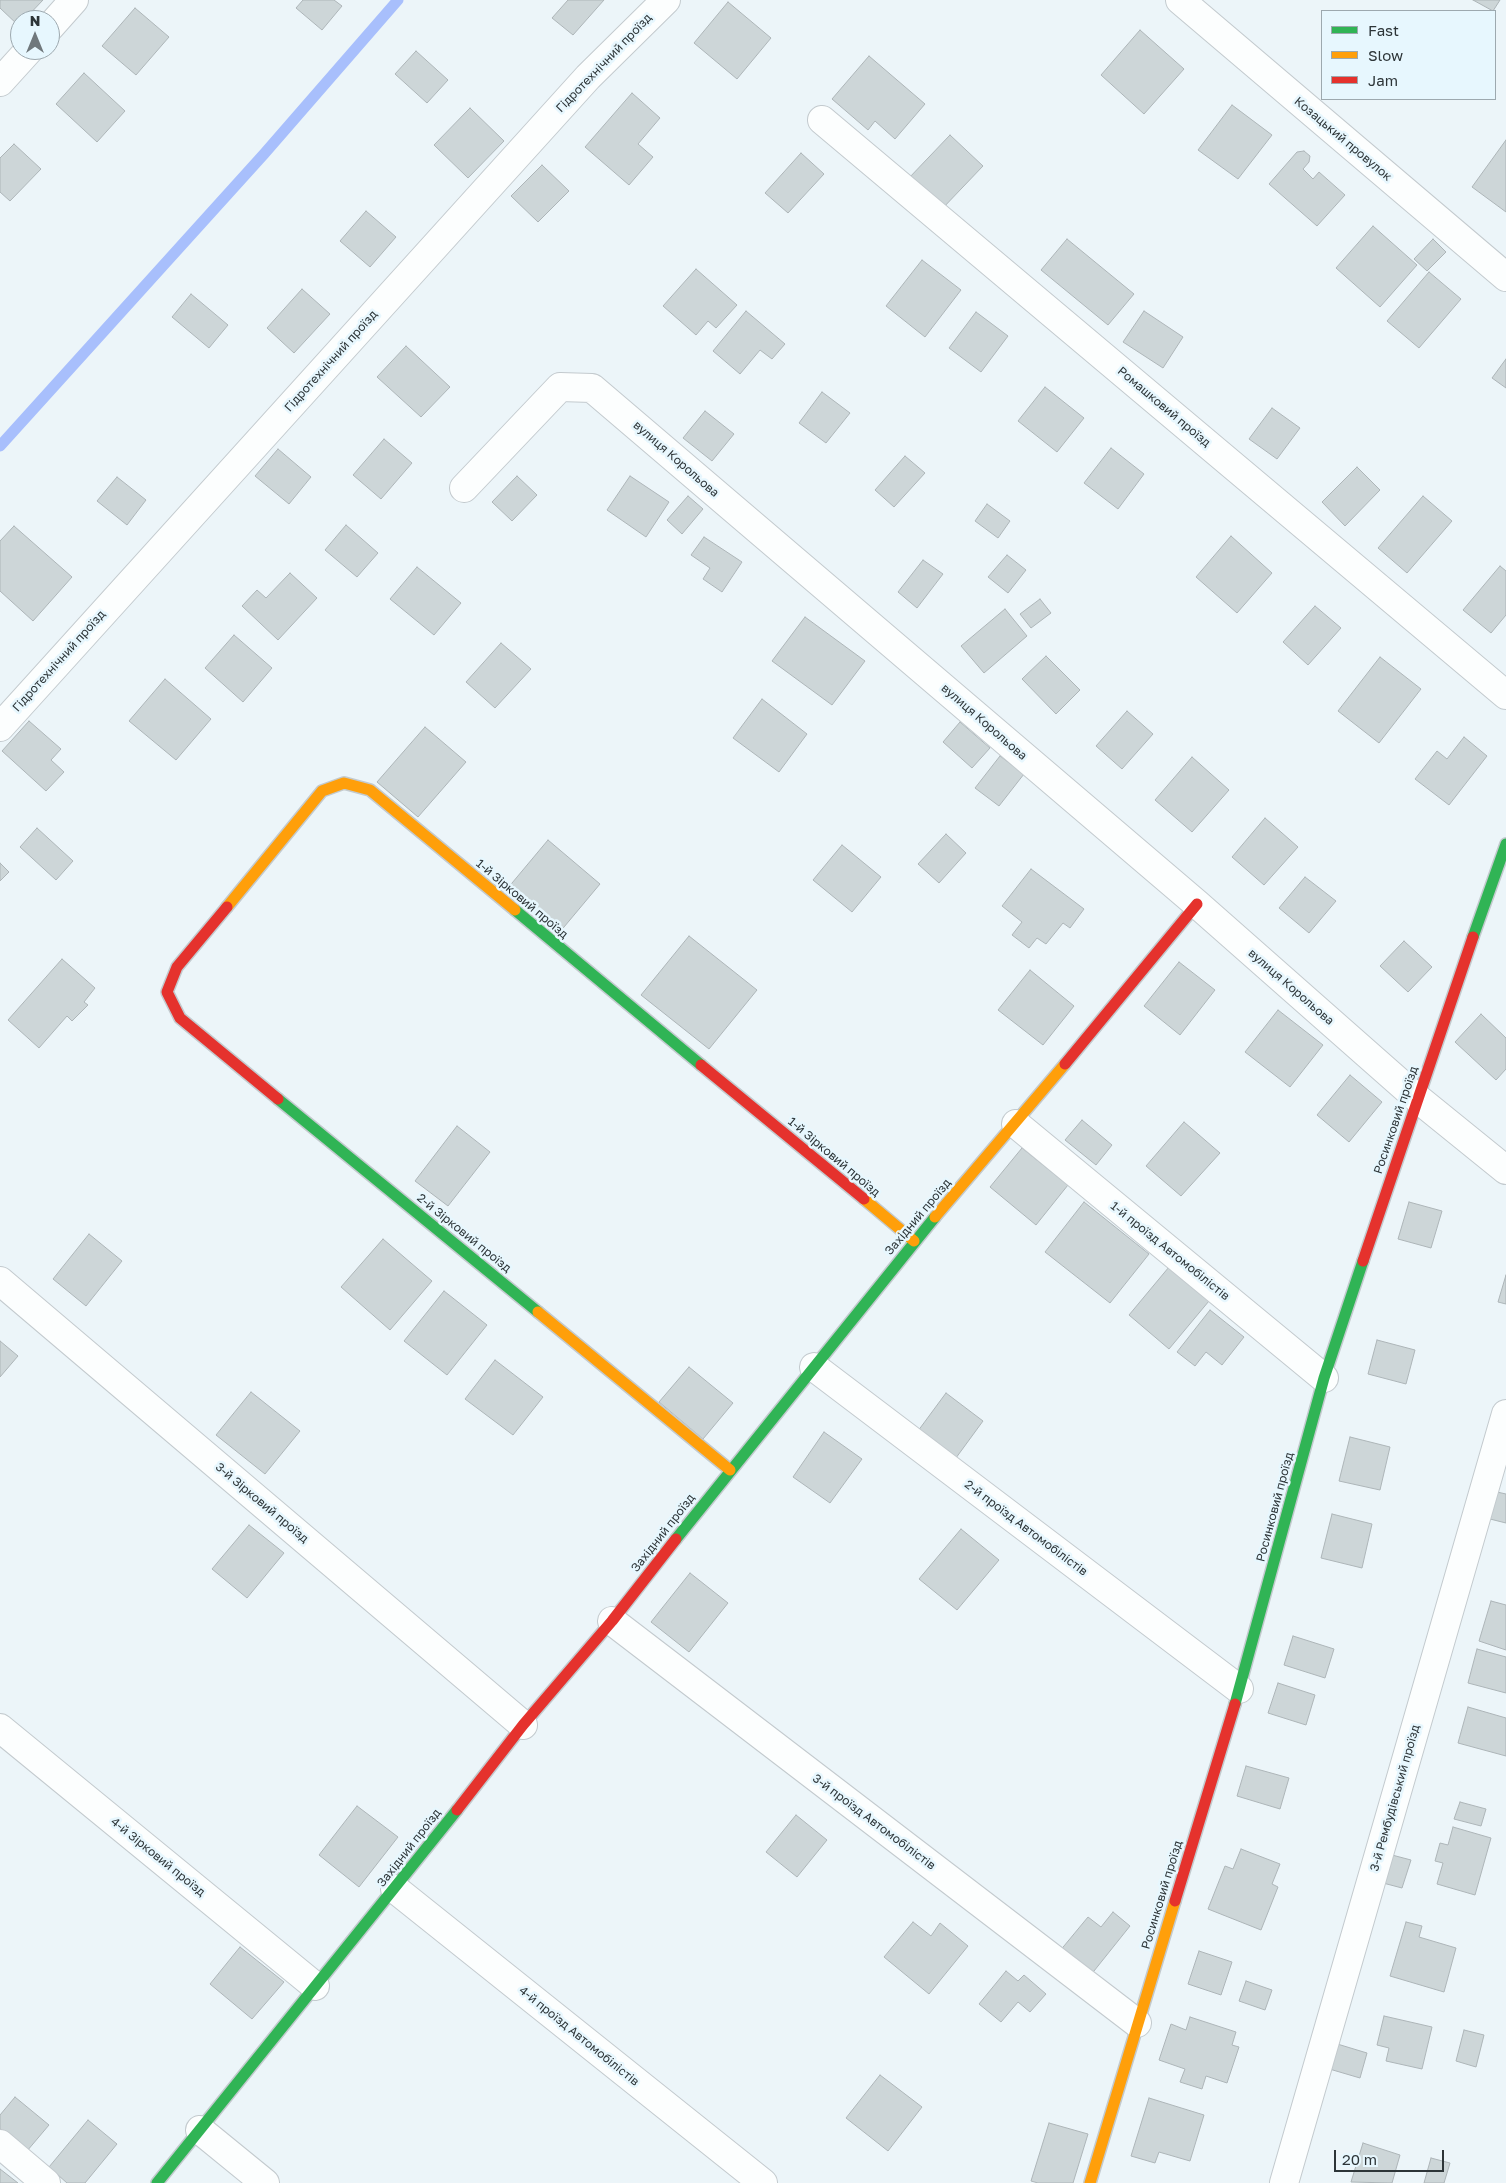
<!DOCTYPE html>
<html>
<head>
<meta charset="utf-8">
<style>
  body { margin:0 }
  #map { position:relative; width:1506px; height:2183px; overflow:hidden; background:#ecf5f9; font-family:"Golos Text",sans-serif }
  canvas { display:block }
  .legend { position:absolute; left:1321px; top:10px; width:175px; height:90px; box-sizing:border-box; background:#e7f7fe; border:1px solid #9da9af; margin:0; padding:6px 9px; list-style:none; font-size:15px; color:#2d3538 }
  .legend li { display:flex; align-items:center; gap:10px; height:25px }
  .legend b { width:25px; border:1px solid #9da9af }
  .north { position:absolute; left:10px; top:10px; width:50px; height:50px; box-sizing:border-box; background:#e7f7fe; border:1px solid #9da9af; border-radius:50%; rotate:0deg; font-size:14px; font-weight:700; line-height:20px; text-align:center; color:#2d3538 }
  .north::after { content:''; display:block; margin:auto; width:18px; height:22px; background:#70787c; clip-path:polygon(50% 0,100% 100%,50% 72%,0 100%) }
  .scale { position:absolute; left:1334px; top:2150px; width:110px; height:22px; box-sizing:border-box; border:2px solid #2d3538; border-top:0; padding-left:6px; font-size:15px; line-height:18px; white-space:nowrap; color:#2d3538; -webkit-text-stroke:4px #e7f7fe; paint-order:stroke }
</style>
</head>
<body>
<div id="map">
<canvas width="1506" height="2183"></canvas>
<ul class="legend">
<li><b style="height:6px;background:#30b455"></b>Fast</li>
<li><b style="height:6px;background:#ff9f0a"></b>Slow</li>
<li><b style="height:6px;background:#e5322d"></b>Jam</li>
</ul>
<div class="north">N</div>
<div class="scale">20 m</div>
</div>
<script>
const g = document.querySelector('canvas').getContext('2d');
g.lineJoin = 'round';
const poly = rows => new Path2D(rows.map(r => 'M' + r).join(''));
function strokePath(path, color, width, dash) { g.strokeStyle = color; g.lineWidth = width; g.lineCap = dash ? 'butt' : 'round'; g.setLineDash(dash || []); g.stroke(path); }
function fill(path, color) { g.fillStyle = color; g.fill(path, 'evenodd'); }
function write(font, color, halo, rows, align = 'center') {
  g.font = font + ' "Golos Text",sans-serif'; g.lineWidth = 5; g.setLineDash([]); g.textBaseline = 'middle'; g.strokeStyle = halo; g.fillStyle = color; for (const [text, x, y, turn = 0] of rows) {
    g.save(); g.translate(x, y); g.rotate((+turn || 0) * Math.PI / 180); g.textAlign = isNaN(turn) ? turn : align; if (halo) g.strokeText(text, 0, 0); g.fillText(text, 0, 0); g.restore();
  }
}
const stream = poly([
  [0,446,264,154,398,0]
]);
const building = poly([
  [0,0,43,0,24,20,20,20,19,26,0,8,0,0],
  [303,0,334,0,342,6,322,30,296,8,303,0],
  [568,0,604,0,573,35,552,18,568,0],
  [1473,0,1500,0,1493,11,1473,0],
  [728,2,771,38,737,79,694,43,728,2],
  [135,8,169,37,136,75,102,46,135,8],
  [1140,30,1184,69,1144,114,1101,75,1140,30],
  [416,51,448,80,427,103,395,74,416,51],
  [869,56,925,104,895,139,875,121,868,130,832,99,869,56],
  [84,73,125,111,97,142,56,104,84,73],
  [632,93,660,118,638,144,653,157,629,185,585,147,632,93],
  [1232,105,1272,135,1238,179,1198,150,1232,105],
  [470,108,504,141,468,178,434,145,470,108],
  [950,135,983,166,941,210,908,179,950,135],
  [1506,140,1506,212,1472,187,1506,140],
  [14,144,41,169,10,201,0,192,0,158,14,144],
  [1304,151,1310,156,1309,162,1303,169,1313,179,1319,172,1345,195,1317,226,1269,184,1297,152,1304,151],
  [801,153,824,174,788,213,765,193,801,153],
  [542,165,569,191,538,222,511,196,542,165],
  [366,211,396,237,370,267,340,241,366,211],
  [1373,226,1417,265,1380,307,1336,268,1373,226],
  [1067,239,1134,294,1108,325,1041,270,1067,239],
  [1433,239,1446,252,1427,271,1414,259,1433,239],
  [922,260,961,290,925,337,886,306,922,260],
  [696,269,737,305,716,328,708,321,696,335,663,306,696,269],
  [1429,272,1461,299,1419,348,1387,321,1429,272],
  [302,289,330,314,294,353,267,328,302,289],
  [191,294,228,325,209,348,172,317,191,294],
  [746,311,785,344,772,359,760,350,740,374,713,351,746,311],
  [1144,311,1183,337,1163,368,1123,342,1144,311],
  [976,312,1008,336,981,372,949,348,976,312],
  [406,346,450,387,421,417,377,377,406,346],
  [1506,359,1506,388,1492,378,1506,359],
  [1045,387,1084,418,1057,452,1018,421,1045,387],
  [822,392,850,413,826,443,799,423,822,392],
  [1272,408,1300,428,1277,459,1249,439,1272,408],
  [705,411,734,434,712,461,683,438,705,411],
  [384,439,412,463,381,499,353,475,384,439],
  [1111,448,1144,474,1118,509,1084,483,1111,448],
  [278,449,311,477,289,504,255,476,278,449],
  [905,456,925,473,894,507,875,490,905,456],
  [1357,467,1380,490,1345,526,1322,502,1357,467],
  [517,476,537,495,512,521,492,502,517,476],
  [630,476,669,502,646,537,607,510,630,476],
  [117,477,146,500,127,525,97,501,117,477],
  [688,496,703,509,682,534,667,520,688,496],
  [1423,496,1452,521,1407,573,1378,548,1423,496],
  [987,504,1010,521,998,538,975,521,987,504],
  [346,525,378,553,357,577,325,550,346,525],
  [14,526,72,577,33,621,0,591,0,541,14,526],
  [1231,536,1272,573,1237,613,1196,577,1231,536],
  [704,537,742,562,722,592,703,579,710,568,691,555,704,537],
  [1007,555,1026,570,1008,593,988,577,1007,555],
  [923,560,943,574,917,608,898,592,923,560],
  [1500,566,1506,571,1506,615,1491,633,1463,610,1500,566],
  [417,567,461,603,434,635,390,599,417,567],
  [290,573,317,598,278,640,242,606,257,590,266,598,290,573],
  [1040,599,1051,613,1031,628,1020,614,1040,599],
  [1315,606,1341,628,1308,665,1283,642,1315,606],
  [1005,609,1027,636,984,673,961,646,1005,609],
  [805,617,865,661,832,705,772,661,805,617],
  [234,635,272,668,243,702,205,668,234,635],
  [501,643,531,669,495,708,466,682,501,643],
  [1046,656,1080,690,1056,714,1022,679,1046,656],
  [1380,657,1421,689,1379,743,1338,711,1380,657],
  [165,679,211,719,176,760,129,721,165,679],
  [762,699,807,734,779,772,733,738,762,699],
  [1127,711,1153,734,1122,769,1096,746,1127,711],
  [29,721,61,749,51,760,64,772,46,791,2,751,29,721],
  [960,722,990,748,972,768,943,742,960,722],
  [425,727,466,762,418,817,377,782,425,727],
  [1464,737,1487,756,1449,805,1415,779,1437,751,1447,759,1464,737],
  [1000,756,1024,774,999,806,975,788,1000,756],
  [1192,757,1229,790,1192,832,1155,800,1192,757],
  [1265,818,1298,847,1264,885,1232,857,1265,818],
  [37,828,73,861,56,880,20,847,37,828],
  [946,834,966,853,939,883,918,864,946,834],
  [548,840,600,884,559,933,507,889,548,840],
  [842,845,881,877,852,912,813,880,842,845],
  [0,863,9,872,0,881,0,863],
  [1031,869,1084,909,1070,928,1063,923,1046,944,1037,938,1029,948,1012,935,1022,922,1002,906,1031,869],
  [1305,877,1336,901,1309,933,1279,908,1305,877],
  [689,936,757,990,709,1049,641,995,689,936],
  [1404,941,1432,967,1408,992,1380,966,1404,941],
  [62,959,95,988,84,1002,88,1005,72,1021,67,1016,39,1048,8,1020,62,959],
  [1179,962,1215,990,1180,1035,1144,1006,1179,962],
  [1030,970,1074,1006,1043,1045,998,1010,1030,970],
  [1278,1010,1323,1045,1290,1087,1245,1052,1278,1010],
  [1481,1014,1506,1038,1506,1069,1496,1080,1455,1042,1481,1014],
  [1350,1075,1382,1102,1349,1142,1317,1115,1350,1075],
  [1082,1120,1112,1145,1096,1165,1065,1140,1082,1120],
  [1184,1122,1220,1153,1181,1196,1146,1166,1184,1122],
  [457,1126,490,1152,448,1206,415,1181,457,1126],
  [1022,1148,1068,1185,1036,1225,990,1187,1022,1148],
  [1084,1202,1149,1254,1110,1303,1045,1252,1084,1202],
  [1409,1202,1442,1211,1431,1248,1398,1239,1409,1202],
  [89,1234,122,1261,86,1306,53,1279,89,1234],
  [383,1239,432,1281,390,1330,341,1287,383,1239],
  [1169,1267,1209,1301,1169,1349,1129,1315,1169,1267],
  [1506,1275,1506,1304,1498,1302,1506,1275],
  [444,1291,487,1325,447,1375,404,1341,444,1291],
  [1210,1310,1244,1337,1222,1365,1206,1352,1195,1366,1177,1352,1210,1310],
  [1377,1340,1415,1350,1406,1384,1368,1374,1377,1340],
  [0,1341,18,1356,0,1377,0,1341],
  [495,1360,543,1397,513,1435,465,1399,495,1360],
  [689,1367,733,1403,703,1439,659,1402,689,1367],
  [251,1392,300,1431,265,1474,216,1435,251,1392],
  [946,1393,983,1421,953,1462,915,1435,946,1393],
  [824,1432,862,1459,830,1503,793,1477,824,1432],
  [1350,1437,1390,1447,1380,1490,1339,1481,1350,1437],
  [1497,1492,1506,1494,1506,1523,1490,1519,1497,1492],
  [1332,1514,1372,1524,1362,1568,1321,1558,1332,1514],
  [249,1525,284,1553,247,1598,212,1569,249,1525],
  [961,1529,999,1560,957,1610,919,1579,961,1529],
  [690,1573,728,1603,689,1652,651,1622,690,1573],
  [1491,1601,1506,1605,1506,1650,1479,1641,1491,1601],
  [1293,1636,1334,1649,1325,1678,1284,1665,1293,1636],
  [1477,1649,1506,1657,1506,1693,1468,1683,1477,1649],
  [1278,1683,1315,1695,1306,1725,1268,1713,1278,1683],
  [1468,1707,1506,1718,1506,1756,1458,1743,1468,1707],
  [1246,1766,1289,1778,1280,1809,1237,1796,1246,1766],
  [1460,1802,1486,1809,1481,1826,1454,1819,1460,1802],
  [357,1806,398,1837,359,1887,319,1855,357,1806],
  [796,1815,827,1840,797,1877,766,1852,796,1815],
  [1453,1827,1491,1838,1475,1895,1437,1884,1443,1863,1435,1861,1440,1843,1448,1845,1453,1827],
  [1241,1849,1280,1864,1272,1884,1278,1887,1261,1930,1208,1909,1225,1866,1233,1869,1241,1849],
  [1392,1855,1411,1860,1402,1888,1383,1883,1392,1855],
  [1113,1912,1130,1926,1090,1976,1059,1952,1088,1917,1101,1927,1113,1912],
  [913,1922,931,1936,940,1923,968,1946,929,1994,884,1957,913,1922],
  [1406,1922,1422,1926,1419,1937,1456,1948,1444,1992,1390,1976,1406,1922],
  [240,1947,284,1982,252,2019,210,1984,240,1947],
  [1199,1951,1232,1962,1221,1995,1188,1984,1199,1951],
  [1006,1971,1018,1981,1024,1975,1046,1994,1030,2012,1018,2002,1001,2022,979,2004,1006,1971],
  [1246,1981,1272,1990,1265,2010,1239,2001,1246,1981],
  [1384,2016,1432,2027,1422,2069,1386,2061,1389,2048,1377,2045,1384,2016],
  [1190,2017,1236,2032,1232,2045,1239,2047,1227,2083,1206,2076,1202,2089,1180,2082,1185,2069,1159,2060,1171,2024,1186,2030,1190,2017],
  [1464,2030,1484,2035,1476,2067,1456,2061,1464,2030],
  [1334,2043,1367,2053,1360,2078,1326,2068,1334,2043],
  [880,2075,922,2107,888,2151,846,2118,880,2075],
  [15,2097,49,2125,27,2151,0,2129,0,2115,15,2097],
  [1149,2098,1204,2115,1190,2161,1159,2152,1155,2163,1131,2156,1149,2098],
  [88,2120,117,2144,85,2183,67,2183,49,2167,88,2120],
  [1049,2123,1088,2134,1073,2183,1038,2183,1031,2181,1049,2123],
  [1363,2143,1400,2155,1392,2183,1351,2182,1363,2143],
  [1431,2158,1450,2163,1444,2183,1424,2183,1431,2158],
  [0,2169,18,2183,0,2183,0,2169]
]);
const street = poly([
  [1180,0,1506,277],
  [50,27,74,0],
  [0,82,29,50],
  [822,120,1506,695],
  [464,488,560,387,592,388,1197,904,1417,1098,1506,1170],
  [0,727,588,77,666,0],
  [1016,1124,1324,1378],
  [0,1281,523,1725],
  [814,1367,1239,1689],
  [612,1621,1137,2023],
  [0,1728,315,1986],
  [395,1889,763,2183],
  [200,2130,265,2183],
  [0,2144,46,2183],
  [1284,2183,1506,1414]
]);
const fast = poly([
  [515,910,701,1065],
  [1473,937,1506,844],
  [278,1099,538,1312],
  [676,1539,935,1217],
  [1235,1704,1324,1378,1363,1261],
  [157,2183,457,1810]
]);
const slow = poly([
  [227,907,322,791,344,783,370,790,515,910],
  [864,1199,914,1241],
  [935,1217,1065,1064],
  [538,1312,730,1470],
  [1090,2183,1175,1901]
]);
const jam = poly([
  [227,907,177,967,167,992,180,1018,278,1099],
  [1065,1064,1197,904],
  [701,1065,864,1199],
  [1363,1261,1473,937],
  [457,1810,523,1725,612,1621,676,1539],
  [1175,1901,1235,1704]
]);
const streetNames = [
  ["Гідротехнічний проїзд",604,63,-46],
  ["Козацький провулок",1343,139,40],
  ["Гідротехнічний проїзд",331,361,-48],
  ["Ромашковий проїзд",1164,407,40],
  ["вулиця Корольова",676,459,41],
  ["Гідротехнічний проїзд",59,661,-48],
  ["вулиця Корольова",984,722,41],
  ["1-й Зірковий проїзд",522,899,40],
  ["вулиця Корольова",1291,987,41],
  ["Росинковий проїзд",1396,1120,-71],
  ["1-й Зірковий проїзд",834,1157,40],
  ["Західний проїзд",918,1217,-50],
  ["2-й Зірковий проїзд",464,1233,39],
  ["1-й проїзд Автомобілістів",1170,1251,39],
  ["3-й Зірковий проїзд",262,1503,40],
  ["Росинковий проїзд",1275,1507,-75],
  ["2-й проїзд Автомобілістів",1026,1528,37],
  ["Західний проїзд",663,1533,-52],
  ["3-й Рембудівський проїзд",1395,1798,-74],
  ["3-й проїзд Автомобілістів",874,1822,37],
  ["Західний проїзд",409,1848,-52],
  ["4-й Зірковий проїзд",158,1857,39],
  ["Росинковий проїзд",1162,1895,-73],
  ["4-й проїзд Автомобілістів",579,2036,39]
];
strokePath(stream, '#a8bffc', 11);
fill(building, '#cdd6d8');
strokePath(building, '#adb5b8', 1);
strokePath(street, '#c3cace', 30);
strokePath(fast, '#c3cace', 14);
strokePath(slow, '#c3cace', 14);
strokePath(jam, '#c3cace', 14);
strokePath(street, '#fcfefe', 28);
strokePath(fast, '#30b455', 11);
strokePath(slow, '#ff9f0a', 11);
strokePath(jam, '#e5322d', 11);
write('12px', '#2d3538', '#e7f7fe', streetNames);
</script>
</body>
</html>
